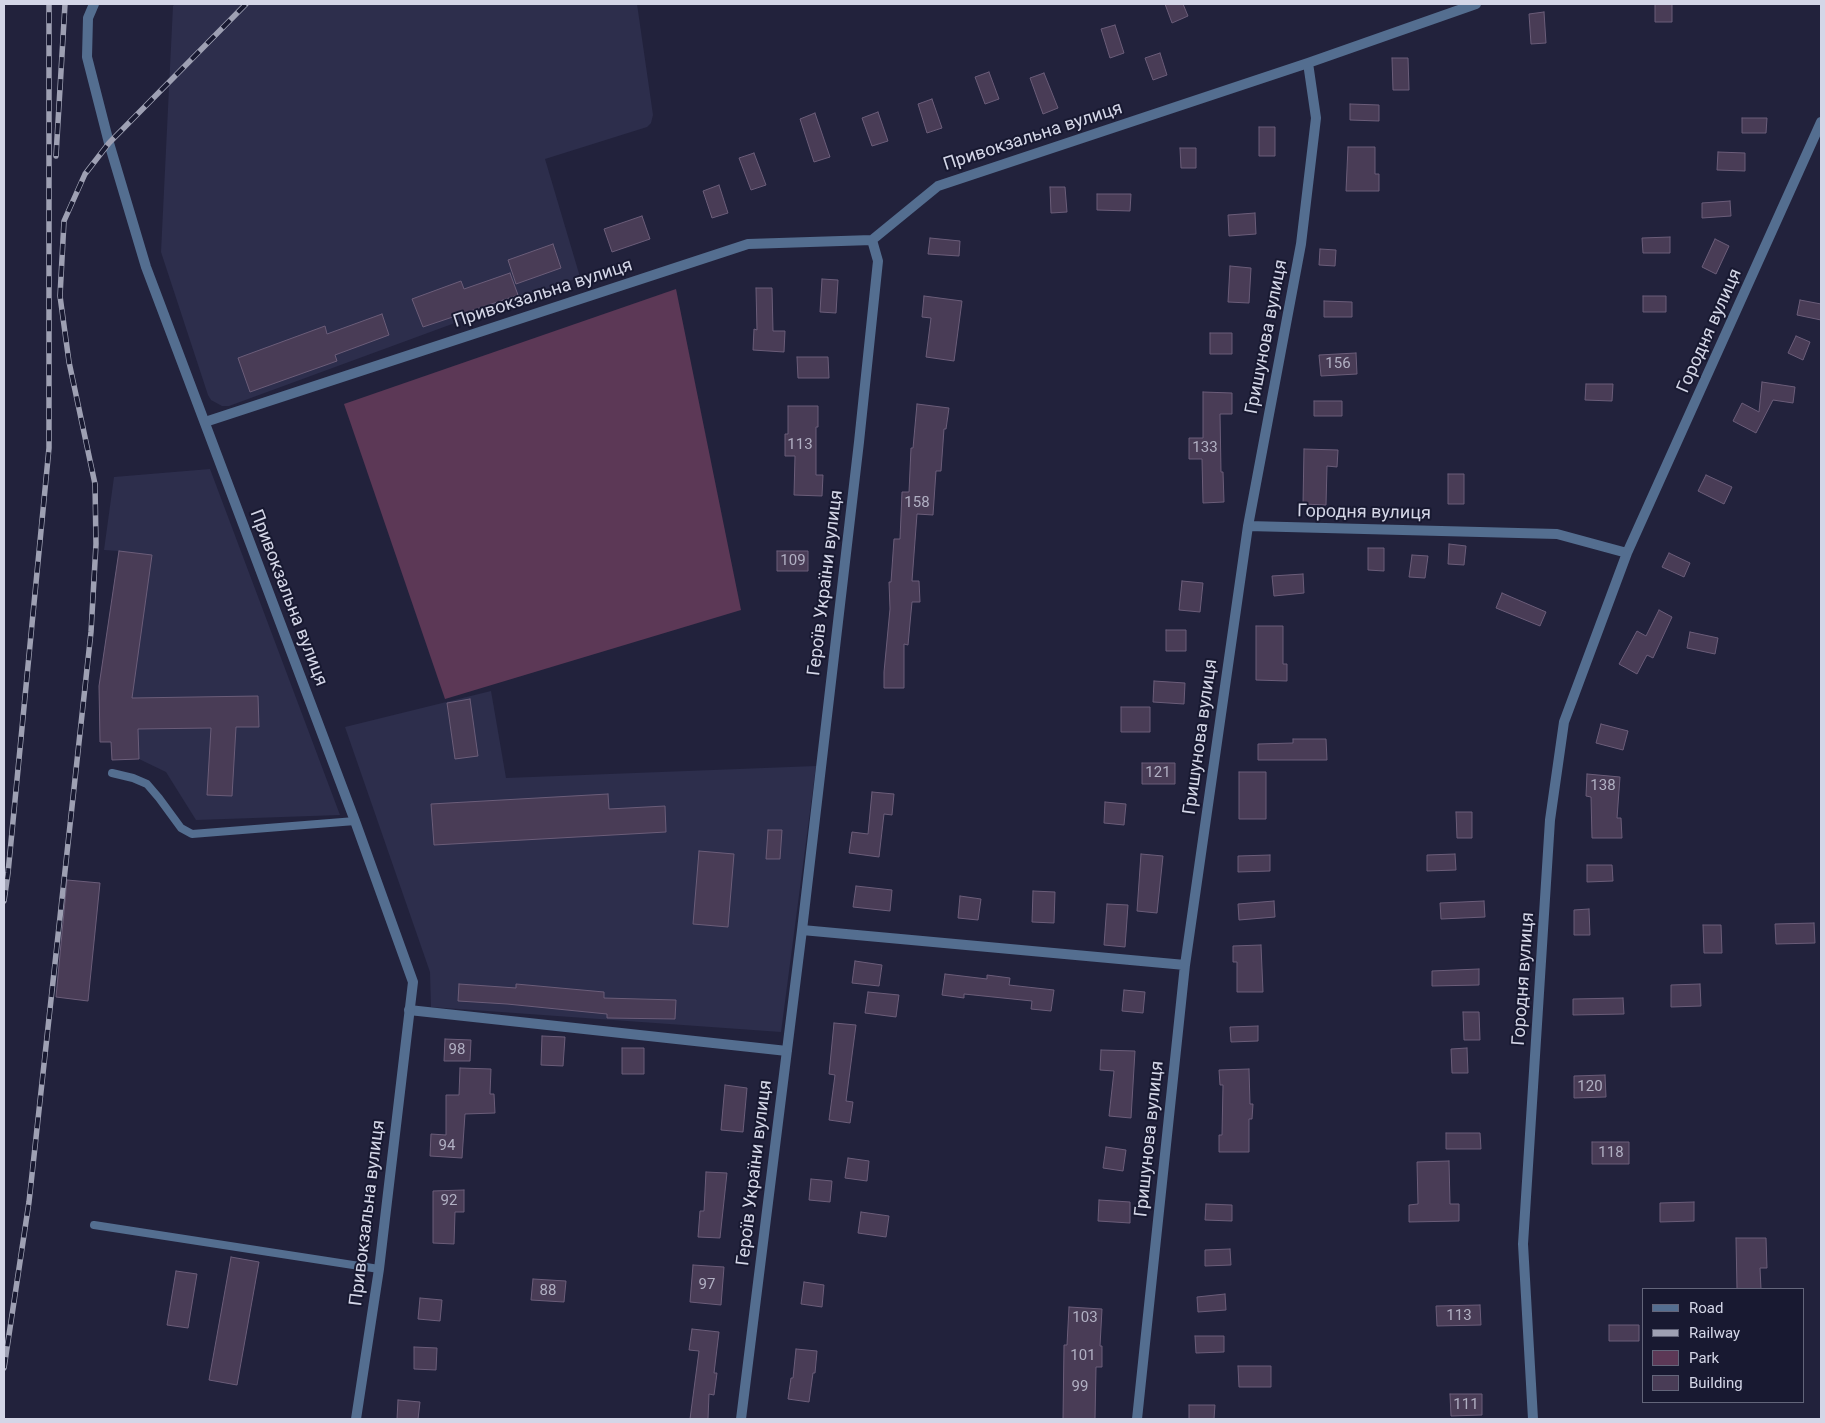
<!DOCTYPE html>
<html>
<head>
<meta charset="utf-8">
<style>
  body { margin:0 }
  #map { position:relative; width:1825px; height:1423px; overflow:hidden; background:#22223c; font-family:Roboto,sans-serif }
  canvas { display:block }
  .frame { position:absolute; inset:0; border:5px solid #d4d6e7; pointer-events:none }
  .legend { position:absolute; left:1642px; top:1288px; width:162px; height:115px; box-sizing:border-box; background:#181931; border:1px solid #63657a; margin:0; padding:6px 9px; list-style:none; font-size:15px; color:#d4d6e7 }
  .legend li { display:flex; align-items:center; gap:10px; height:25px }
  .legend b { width:25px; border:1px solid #63657a }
</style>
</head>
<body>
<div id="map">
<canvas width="1825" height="1423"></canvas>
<div class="frame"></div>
<ul class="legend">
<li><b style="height:6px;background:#546e90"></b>Road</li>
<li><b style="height:6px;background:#9ea0b3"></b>Railway</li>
<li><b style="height:14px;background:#5c3856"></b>Park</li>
<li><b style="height:14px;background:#493c56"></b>Building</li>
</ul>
</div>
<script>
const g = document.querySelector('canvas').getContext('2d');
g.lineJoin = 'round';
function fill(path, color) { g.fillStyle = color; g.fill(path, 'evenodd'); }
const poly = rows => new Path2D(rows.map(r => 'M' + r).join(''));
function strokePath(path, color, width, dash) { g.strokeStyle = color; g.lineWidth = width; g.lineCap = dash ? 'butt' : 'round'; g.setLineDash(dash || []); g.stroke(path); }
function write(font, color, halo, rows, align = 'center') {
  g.font = font + ' Roboto,sans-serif'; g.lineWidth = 4; g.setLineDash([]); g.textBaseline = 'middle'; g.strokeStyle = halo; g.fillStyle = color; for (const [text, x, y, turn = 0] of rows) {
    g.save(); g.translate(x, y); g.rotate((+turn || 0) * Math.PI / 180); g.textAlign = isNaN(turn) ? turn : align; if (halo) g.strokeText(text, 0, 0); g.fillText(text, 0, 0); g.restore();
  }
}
const built = poly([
  [175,4,637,4,653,115,651,123,647,127,545,159,580,277,229,406,222,406,211,400,208,395,161,252,173,6],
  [210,469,340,815,196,820,166,772,139,759,112,760,111,742,100,742,99,686,119,551,104,550,114,477],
  [491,691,506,778,816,766,781,1032,431,1007,430,972,345,727]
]);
const green = poly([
  [676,289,741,610,445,699,344,404]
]);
const building = poly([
  [1165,4,1183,4,1188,16,1172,23,1165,4],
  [1655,4,1672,4,1672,22,1655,22,1655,4],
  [1544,12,1546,43,1531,44,1529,14,1544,12],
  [1115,25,1124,53,1110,58,1101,29,1115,25],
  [1160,53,1167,75,1153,80,1145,58,1160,53],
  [1392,58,1408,58,1409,90,1393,90,1392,58],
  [989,72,999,99,985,104,975,77,989,72],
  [1044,73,1058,108,1043,114,1030,78,1044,73],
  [932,99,942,128,927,133,918,104,932,99],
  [1350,104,1379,105,1379,121,1350,120,1350,104],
  [878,112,888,141,872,146,862,118,878,112],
  [815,113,830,157,814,162,800,119,815,113],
  [1742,118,1767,118,1766,133,1742,133,1742,118],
  [1259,127,1275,127,1275,156,1259,156,1259,127],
  [1348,147,1375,147,1375,174,1379,174,1379,191,1346,191,1348,147],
  [1180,148,1196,148,1196,168,1181,168,1180,148],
  [1718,152,1745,153,1745,171,1717,170,1718,152],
  [754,153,766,185,751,190,739,158,754,153],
  [719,185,728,213,712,218,703,191,719,185],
  [1050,187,1065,187,1067,212,1051,213,1050,187],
  [1097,194,1131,194,1130,211,1097,210,1097,194],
  [1730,201,1731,216,1702,218,1702,203,1730,201],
  [1255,213,1256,234,1229,236,1228,215,1255,213],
  [642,216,650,239,612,252,604,229,642,216],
  [1670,237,1670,253,1643,253,1642,238,1670,237],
  [930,238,960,241,959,256,928,254,930,238],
  [1715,239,1729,246,1716,274,1702,267,1715,239],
  [553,244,561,268,516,284,508,260,553,244],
  [1320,249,1336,250,1335,266,1319,265,1320,249],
  [1230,266,1251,268,1249,303,1228,302,1230,266],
  [510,273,518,295,423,327,412,299,461,281,464,289,510,273],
  [822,279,838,280,836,313,820,312,822,279],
  [756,288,772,288,773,331,785,331,784,352,753,350,754,329,757,330,756,288],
  [924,296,962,301,954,361,926,357,931,318,922,317,924,296],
  [1643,296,1666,296,1666,312,1643,312,1643,296],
  [1800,300,1821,304,1821,320,1797,315,1800,300],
  [1324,301,1352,302,1352,317,1324,317,1324,301],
  [382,314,389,335,335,355,337,361,250,392,238,358,325,326,327,334,382,314],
  [1210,333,1232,333,1232,354,1210,354,1210,333],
  [1796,336,1810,342,1803,360,1788,353,1796,336],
  [1356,353,1357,374,1321,376,1319,355,1356,353],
  [797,357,828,357,829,378,798,378,797,357],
  [1762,382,1795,387,1793,403,1773,400,1756,433,1733,421,1742,403,1759,412,1762,382],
  [1586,384,1613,384,1612,401,1585,400,1586,384],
  [1203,392,1232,393,1232,414,1220,414,1221,472,1223,472,1224,502,1203,503,1202,459,1189,459,1189,438,1203,438,1203,392],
  [1314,401,1342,401,1342,416,1314,416,1314,401],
  [917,404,949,408,946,429,944,429,941,471,936,471,933,515,917,514,912,581,919,581,920,602,912,602,908,645,904,644,904,688,884,688,884,672,890,609,889,582,891,582,894,539,900,539,902,492,909,492,911,448,913,448,917,404],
  [788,406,818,406,818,427,816,427,816,475,823,475,822,496,794,495,795,456,785,456,785,434,788,434,788,406],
  [1304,449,1338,450,1337,467,1327,466,1326,505,1303,504,1304,449],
  [1448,474,1464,474,1464,504,1448,504,1448,474],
  [1706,475,1732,487,1724,504,1698,491,1706,475],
  [1449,544,1466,546,1464,565,1448,564,1449,544],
  [1368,548,1384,548,1384,571,1368,570,1368,548],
  [119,551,152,555,132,698,258,696,259,727,236,727,232,796,207,795,211,728,138,729,139,759,112,760,111,742,100,742,99,686,119,551],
  [777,551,808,551,808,571,777,571,777,551],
  [1669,553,1690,563,1684,577,1662,567,1669,553],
  [1412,555,1428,556,1425,578,1409,577,1412,555],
  [1303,574,1304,593,1274,596,1272,576,1303,574],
  [1182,581,1203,583,1200,612,1179,610,1182,581],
  [1502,593,1546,612,1540,626,1496,608,1502,593],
  [1659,610,1672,617,1653,658,1647,655,1637,674,1619,664,1637,631,1646,636,1659,610],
  [1256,626,1283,626,1283,664,1287,664,1287,681,1256,680,1256,626],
  [1166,630,1186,630,1186,651,1166,651,1166,630],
  [1690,632,1718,638,1715,654,1687,648,1690,632],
  [1154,681,1185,683,1184,704,1153,702,1154,681],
  [470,699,478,756,455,759,447,703,470,699],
  [1121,707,1150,707,1150,732,1121,732,1121,707],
  [1601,724,1628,731,1623,750,1596,743,1601,724],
  [1293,739,1326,739,1327,760,1258,760,1258,744,1293,743,1293,739],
  [1142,763,1175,763,1175,784,1142,784,1142,763],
  [1239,772,1266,772,1266,819,1239,819,1239,772],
  [1587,774,1620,777,1617,818,1621,818,1622,838,1592,838,1591,797,1586,796,1587,774],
  [872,792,894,794,892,815,884,814,879,857,849,853,852,832,868,834,872,792],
  [608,794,609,809,665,806,666,832,434,845,431,804,608,794],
  [1105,802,1126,804,1124,825,1104,823,1105,802],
  [1456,812,1472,812,1472,838,1457,838,1456,812],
  [768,830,782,830,780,859,766,859,768,830],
  [699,851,734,854,728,927,693,924,699,851],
  [1141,854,1163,856,1157,913,1137,911,1141,854],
  [1455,854,1456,870,1427,871,1427,855,1455,854],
  [1270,855,1270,871,1238,872,1238,856,1270,855],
  [1587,865,1612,865,1613,881,1587,882,1587,865],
  [67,880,100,883,88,1001,56,997,67,880],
  [856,886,892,890,890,911,853,907,856,886],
  [1033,891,1055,892,1054,923,1032,922,1033,891],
  [960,896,981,899,978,920,958,918,960,896],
  [1274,901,1275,917,1239,920,1238,904,1274,901],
  [1484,901,1485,917,1441,919,1440,903,1484,901],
  [1107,904,1128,905,1125,947,1104,945,1107,904],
  [1589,909,1590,935,1574,935,1574,910,1589,909],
  [1814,923,1815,943,1776,944,1775,924,1814,923],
  [1703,925,1721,925,1722,953,1704,953,1703,925],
  [1261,945,1263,992,1237,992,1237,962,1233,962,1233,946,1261,945],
  [855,961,882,965,879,986,852,983,855,961],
  [1479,969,1479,985,1432,986,1432,971,1479,969],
  [945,974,987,979,987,975,1010,978,1009,985,1054,990,1051,1011,1031,1009,1032,1001,964,994,964,998,942,995,945,974],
  [459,984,516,988,516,984,604,992,604,998,676,1000,675,1019,607,1018,607,1014,507,1004,458,1001,459,984],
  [1700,984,1701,1006,1671,1007,1671,985,1700,984],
  [1124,990,1145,992,1143,1013,1122,1011,1124,990],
  [868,992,899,995,896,1017,865,1013,868,992],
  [1623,998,1624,1014,1573,1015,1573,999,1623,998],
  [1463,1012,1479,1012,1480,1040,1464,1040,1463,1012],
  [834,1023,856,1025,846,1101,853,1102,850,1123,829,1120,835,1075,829,1074,834,1023],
  [1258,1026,1258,1041,1231,1042,1230,1027,1258,1026],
  [542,1036,565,1037,563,1066,541,1065,542,1036],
  [445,1039,471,1040,470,1061,444,1061,445,1039],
  [622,1048,644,1048,644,1074,622,1074,622,1048],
  [1467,1048,1468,1073,1452,1073,1451,1049,1467,1048],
  [1101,1050,1135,1051,1131,1118,1109,1116,1114,1071,1100,1070,1101,1050],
  [460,1068,491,1069,490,1094,494,1094,495,1113,465,1114,462,1158,430,1156,431,1134,446,1135,446,1095,459,1095,460,1068],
  [1249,1069,1250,1104,1253,1104,1252,1119,1249,1119,1249,1152,1219,1152,1219,1135,1222,1135,1223,1085,1220,1085,1219,1070,1249,1069],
  [1605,1075,1606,1097,1574,1098,1574,1076,1605,1075],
  [725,1085,747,1088,743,1132,721,1130,725,1085],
  [1446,1133,1480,1133,1481,1149,1446,1149,1446,1133],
  [1592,1142,1629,1142,1629,1164,1592,1164,1592,1142],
  [1106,1147,1126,1150,1123,1171,1103,1168,1106,1147],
  [848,1158,869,1161,867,1181,845,1178,848,1158],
  [1449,1161,1450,1204,1459,1204,1459,1221,1409,1222,1409,1205,1418,1204,1417,1162,1449,1161],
  [706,1172,727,1173,720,1238,698,1237,700,1211,704,1211,706,1172],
  [811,1179,832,1181,830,1202,809,1200,811,1179],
  [464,1190,464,1212,455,1212,454,1244,433,1243,433,1191,464,1190],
  [1099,1200,1130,1202,1130,1223,1098,1221,1099,1200],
  [1694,1202,1694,1221,1660,1222,1660,1203,1694,1202],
  [1206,1204,1232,1205,1232,1221,1205,1220,1206,1204],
  [861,1212,889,1216,886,1237,858,1233,861,1212],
  [1736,1238,1766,1238,1767,1268,1760,1268,1761,1289,1737,1289,1736,1238],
  [1230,1249,1231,1265,1205,1266,1205,1250,1230,1249],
  [231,1257,259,1262,237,1385,209,1380,231,1257],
  [693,1265,724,1267,721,1305,690,1302,693,1265],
  [176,1271,197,1274,188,1328,167,1325,176,1271],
  [533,1279,566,1281,564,1302,531,1300,533,1279],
  [804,1282,824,1285,822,1307,801,1304,804,1282],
  [1225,1294,1226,1310,1198,1312,1197,1297,1225,1294],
  [420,1298,442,1300,440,1321,418,1319,420,1298],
  [1480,1305,1481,1325,1437,1326,1436,1306,1480,1305],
  [1069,1307,1102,1309,1100,1346,1102,1346,1102,1367,1096,1367,1095,1419,1063,1419,1064,1345,1067,1345,1069,1307],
  [1609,1325,1639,1325,1639,1341,1609,1341,1609,1325],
  [692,1329,719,1332,714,1373,717,1373,714,1395,709,1394,708,1419,690,1419,699,1351,689,1350,692,1329],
  [1195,1336,1224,1336,1224,1352,1196,1353,1195,1336],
  [414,1347,437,1348,436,1370,414,1369,414,1347],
  [796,1349,817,1351,815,1373,813,1373,809,1402,788,1399,791,1378,793,1378,796,1349],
  [1238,1366,1271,1366,1271,1387,1239,1387,1238,1366],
  [1450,1394,1482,1394,1482,1415,1451,1416,1450,1394],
  [398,1400,420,1402,418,1419,397,1419,398,1400],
  [1189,1405,1215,1405,1214,1419,1189,1419,1189,1405]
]);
const service = poly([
  [112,773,133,778,147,784,159,798,181,828,192,834,355,821],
  [94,1225,379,1269]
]);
const minor = poly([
  [205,422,748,244,872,240,938,186,1308,63,1476,4],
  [1248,526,1557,534,1627,553],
  [802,930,1185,965],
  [409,1010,787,1051],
  [741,1419,802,930,859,442,878,261,872,240],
  [1137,1419,1185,965,1248,526,1301,244,1316,118,1308,63],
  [1533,1419,1523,1244,1550,820,1564,722,1627,553,1821,122]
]);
const tertiary = poly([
  [94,4,88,18,87,57,109,143,146,267,355,821,413,982,379,1269,356,1419]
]);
const rail = poly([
  [56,156,65,4],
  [4,901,8,873,49,448,49,4],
  [4,1368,29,1202,91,632,96,544,95,484,69,362,60,296,64,221,85,174,109,143,246,4]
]);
const numberNames = [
  ["156",1338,364],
  ["113",800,445],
  ["133",1205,448],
  ["158",917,503],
  ["109",793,561],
  ["121",1158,773],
  ["138",1603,786],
  ["98",457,1050],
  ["120",1590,1087],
  ["94",447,1146],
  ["118",1611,1153],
  ["92",449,1201],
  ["97",707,1285],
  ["88",548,1291],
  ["113",1459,1316],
  ["103",1085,1318],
  ["101",1083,1356],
  ["99",1080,1387],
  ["111",1466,1405]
];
const streetNames = [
  ["Привокзальна вулиця",1033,137,-18],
  ["Привокзальна вулиця",543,294,-18],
  ["Городня вулиця",1710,331,-66],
  ["Гришунова вулиця",1267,337,-79],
  ["Городня вулиця",1364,513,1],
  ["Героїв України вулиця",826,583,-83],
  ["Привокзальна вулиця",288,598,69],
  ["Гришунова вулиця",1201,737,-82],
  ["Городня вулиця",1524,979,-86],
  ["Гришунова вулиця",1150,1139,-84],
  ["Героїв України вулиця",755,1173,-83],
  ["Привокзальна вулиця",368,1213,-83]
];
fill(built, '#2d2e4c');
fill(green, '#5c3856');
fill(building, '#493c56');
strokePath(building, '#6b5d79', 1);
strokePath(service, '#546e90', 8);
strokePath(minor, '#546e90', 10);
strokePath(tertiary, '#546e90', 10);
strokePath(rail, '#9ea0b3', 5.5);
strokePath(rail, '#181931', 4, [11]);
write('15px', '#b1b0c3', null, numberNames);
write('18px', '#d4d6e7', '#181931', streetNames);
</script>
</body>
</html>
